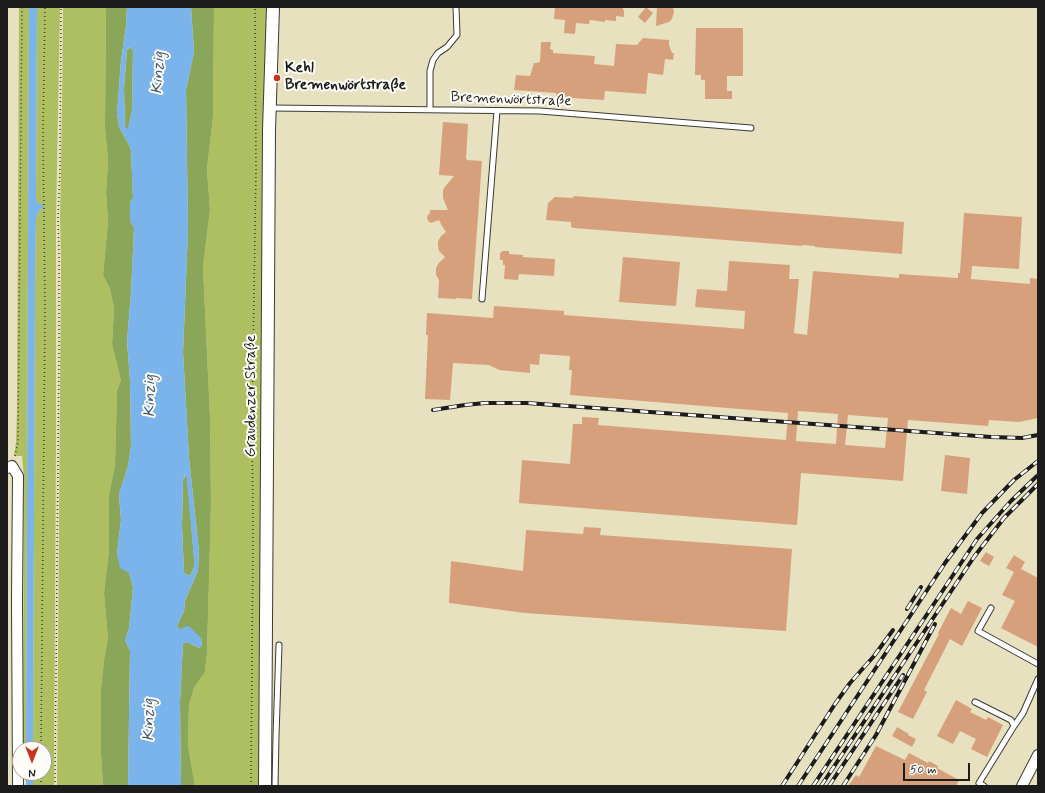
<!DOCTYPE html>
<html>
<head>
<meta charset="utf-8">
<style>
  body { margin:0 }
  #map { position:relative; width:1045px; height:793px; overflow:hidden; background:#e8e1bf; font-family:Mynerve,sans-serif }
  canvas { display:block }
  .frame { position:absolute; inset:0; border:8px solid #1c1c1c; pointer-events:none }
  .north { position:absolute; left:12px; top:741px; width:40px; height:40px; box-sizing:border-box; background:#fdfcf7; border:1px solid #a3a29f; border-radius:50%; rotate:180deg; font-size:11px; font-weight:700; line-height:16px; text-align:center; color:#1c1c1c }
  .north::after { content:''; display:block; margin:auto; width:14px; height:18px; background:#c8321e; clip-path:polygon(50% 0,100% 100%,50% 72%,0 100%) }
  .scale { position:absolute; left:903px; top:763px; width:67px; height:18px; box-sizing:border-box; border:2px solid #1c1c1c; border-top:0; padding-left:5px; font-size:12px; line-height:14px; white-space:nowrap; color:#1c1c1c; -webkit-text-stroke:3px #fdfcf7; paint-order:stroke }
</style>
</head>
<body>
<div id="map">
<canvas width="1045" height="793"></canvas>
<div class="frame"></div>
<div class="north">N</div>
<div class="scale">50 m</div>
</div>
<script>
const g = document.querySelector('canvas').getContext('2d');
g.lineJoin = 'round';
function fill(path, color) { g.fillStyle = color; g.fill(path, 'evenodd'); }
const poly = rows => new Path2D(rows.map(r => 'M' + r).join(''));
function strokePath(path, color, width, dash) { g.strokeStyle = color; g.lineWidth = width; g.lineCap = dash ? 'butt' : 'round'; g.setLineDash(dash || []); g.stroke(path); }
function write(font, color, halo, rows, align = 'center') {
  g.font = font + ' Mynerve,sans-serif'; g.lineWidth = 4; g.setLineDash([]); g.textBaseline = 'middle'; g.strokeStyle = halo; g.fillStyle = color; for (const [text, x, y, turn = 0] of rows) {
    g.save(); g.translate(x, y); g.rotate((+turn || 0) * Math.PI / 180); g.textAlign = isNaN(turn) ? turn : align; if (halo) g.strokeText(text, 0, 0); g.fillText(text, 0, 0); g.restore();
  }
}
const green = poly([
  [19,7,29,7,26,749,23,749,24,478,22,456,14,456,16,442,17,410],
  [37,7,60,7,56,220,56,446,54,786,33,786,33,773,44,773,44,749,33,749,35,284,36,219,39,210,43,209,38,204,36,198],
  [63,7,106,7,105,127,108,161,106,193,108,221,103,275,110,289,114,308,112,344,121,381,117,390,115,465,109,494,109,550,104,593,108,638,104,660,101,688,101,753,103,786,57,786,61,259,60,218,62,106],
  [214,7,267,7,260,786,195,786,188,745,189,705,194,688,205,672,207,653,211,505,210,417,203,267,210,210,207,169,213,117]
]);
const forest = poly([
  [106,7,127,7,126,26,121,61,117,113,119,127,129,145,131,151,133,198,130,202,130,220,134,228,131,294,127,341,130,380,131,446,128,466,119,494,121,520,117,554,129,573,133,587,129,629,125,640,130,651,128,786,103,786,101,753,101,688,104,660,108,638,104,593,109,550,109,494,115,465,117,390,121,381,112,344,114,308,110,289,103,275,108,221,106,193,108,161,105,127],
  [191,7,214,7,213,117,207,169,210,210,203,267,210,417,211,505,207,653,205,672,194,688,189,705,188,745,195,786,181,786,180,702,183,643,187,642,199,648,202,645,201,638,179,629,177,626,184,611,185,601,198,570,199,552,189,458,183,352,188,230,186,90,194,52],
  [130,47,133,50,132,110,128,130,125,127,124,88,127,50],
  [187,472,194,558,194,567,190,576,184,573,182,526,183,481]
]);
const water = poly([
  [29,7,37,7,36,198,38,204,43,204,43,209,39,210,36,219,35,284,33,749,26,749],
  [127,7,191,7,194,52,186,90,188,230,183,352,189,458,199,552,198,570,185,601,184,611,177,626,179,629,189,626,201,638,202,646,199,648,187,642,183,644,180,702,181,786,128,786,130,651,125,640,129,629,133,587,129,573,120,568,117,554,121,520,119,494,128,466,131,446,130,380,127,341,131,294,134,228,130,220,130,202,133,198,131,151,129,145,119,127,117,113,121,61,126,26],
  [129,47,133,50,132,110,128,129,125,127,124,88,127,50],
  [186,473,194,558,194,567,190,576,184,573,182,526,183,481],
  [26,773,33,773,33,786,26,786]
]);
const building = poly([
  [555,7,623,7,623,10,624,10,624,17,616,16,616,21,605,20,605,22,590,20,589,24,576,23,575,34,564,33,565,20,554,19],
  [646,7,653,13,645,23,638,17],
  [657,7,673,7,674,12,672,19,669,22,656,26],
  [696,28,743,28,743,76,727,76,727,91,732,91,732,99,705,99,705,80,701,80,701,75,695,75],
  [643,38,669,40,669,45,672,53,674,53,673,60,665,59,663,75,648,73,646,94,605,91,604,100,556,97,556,93,514,90,516,75,530,76,534,63,538,63,538,62,540,62,541,42,551,42,550,49,553,50,553,53,595,56,594,64,614,66,616,44,637,45],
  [443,122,468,124,466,159,467,159,467,160,482,161,472,299,456,298,456,299,438,298,439,280,436,275,436,268,438,264,445,257,439,251,438,245,438,241,441,236,446,232,442,226,439,220,431,223,428,221,427,218,428,215,430,213,430,210,448,210,443,198,443,191,444,188,454,176,439,175],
  [574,196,904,222,902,254,815,247,815,246,802,245,802,246,574,228,571,227,571,222,546,220,548,203,555,197,573,198],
  [964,213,1022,217,1019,269,972,266,971,279,1030,284,1030,278,1038,279,1038,418,1019,422,989,420,988,426,908,420,903,481,801,473,797,525,519,503,522,460,570,464,573,424,582,424,582,417,599,418,598,425,786,440,788,413,570,395,572,370,569,370,570,356,540,354,539,365,530,364,530,373,499,370,489,365,453,363,450,400,425,399,428,335,426,335,427,313,493,318,494,306,564,311,564,315,744,329,745,311,695,307,697,289,727,291,729,261,790,265,789,279,799,279,794,333,807,335,813,271,899,278,899,274,958,278,958,273,960,273],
  [798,411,838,414,836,444,796,441],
  [848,415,888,418,885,448,845,445],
  [503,251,509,251,509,254,523,255,523,257,555,259,554,276,519,274,518,280,504,279,505,265,503,265,503,260,500,260,500,253],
  [623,257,680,262,676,306,619,302],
  [945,455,970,458,967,494,941,491],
  [584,527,601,528,600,535,792,549,786,631,525,613,449,603,451,561,523,571,526,530,583,534],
  [986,552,994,557,989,566,980,561],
  [1014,555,1025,562,1021,569,1038,578,1038,647,1001,628,1015,601,1002,595,1014,572,1006,568],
  [968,601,982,608,962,646,950,639,924,690,927,692,913,719,898,712,939,634,938,633,951,608,961,614],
  [956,700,972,709,970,712,986,720,988,717,1003,725,987,757,971,749,976,739,960,731,953,744,937,736],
  [897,727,909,734,908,735,916,739,912,747,892,736],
  [876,746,905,760,909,753,928,763,929,761,938,766,937,768,959,780,956,786,848,786,856,775,859,777]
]);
const path = poly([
  [15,456,18,441,22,7],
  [41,749,45,311,43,133,45,7],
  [41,786,41,773],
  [55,786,59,350,59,254,58,219,60,168,61,7],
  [251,786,253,535,252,419,256,168,255,7]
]);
const service = poly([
  [271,108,540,111,751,128],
  [430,110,430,71,433,60,438,53,447,47,457,35,456,7],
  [482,299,497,111],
  [991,608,978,631,1038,664],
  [975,702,1011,720,1014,726,979,783,984,786],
  [1014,726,1023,713,1038,679],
  [275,786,276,736,279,645]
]);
const minor = poly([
  [7,468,12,466,18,476,17,600,18,786],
  [1022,786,1038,755]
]);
const tertiary = poly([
  [265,786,269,130,273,7]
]);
const rail = poly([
  [433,410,465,405,485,403,527,403,991,437,1022,438,1038,435],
  [907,609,921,587],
  [782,786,835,704,850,683,874,656,893,630],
  [798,786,945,563,982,513,1014,480,1038,461],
  [813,786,977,539,1011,501,1038,475],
  [821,786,974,557,1004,518,1038,484],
  [829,786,903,675],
  [843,786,876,735,935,624]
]);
const markers = [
  [277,78,4,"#c8321e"]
];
const poiNames = [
  ["Kehl",285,69],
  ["Bremenwörtstraße",285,86]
];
const streetNames = [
  ["Bremenwörtstraße",511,100,2],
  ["Graudenzer Straße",252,396,-90]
];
const waterNames = [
  ["Kinzig",159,73,-87],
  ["Kinzig",151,396,-90],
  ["Kinzig",150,720,-90]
];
fill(green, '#aebf62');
fill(forest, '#8aa658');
fill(water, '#7bb4eb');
fill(building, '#d6a07d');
strokePath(service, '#3b3a34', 7);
strokePath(minor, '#3b3a34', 12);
strokePath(tertiary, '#3b3a34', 14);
strokePath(path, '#3b3a34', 1.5, [1, 3]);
strokePath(service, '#fff', 5);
strokePath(minor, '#fff', 10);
strokePath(tertiary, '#fff', 12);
strokePath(rail, '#1c1c1c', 4);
strokePath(rail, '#fdfcf7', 2.5, [8]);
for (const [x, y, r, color] of markers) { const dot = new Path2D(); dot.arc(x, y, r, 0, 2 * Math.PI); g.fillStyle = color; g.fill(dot); strokePath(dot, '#fdfcf7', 1.5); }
write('bold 15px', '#1c1c1c', '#fdfcf7', poiNames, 'left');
write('15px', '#1c1c1c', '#fdfcf7', streetNames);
write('italic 16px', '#42596f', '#fdfcf7', waterNames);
</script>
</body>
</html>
